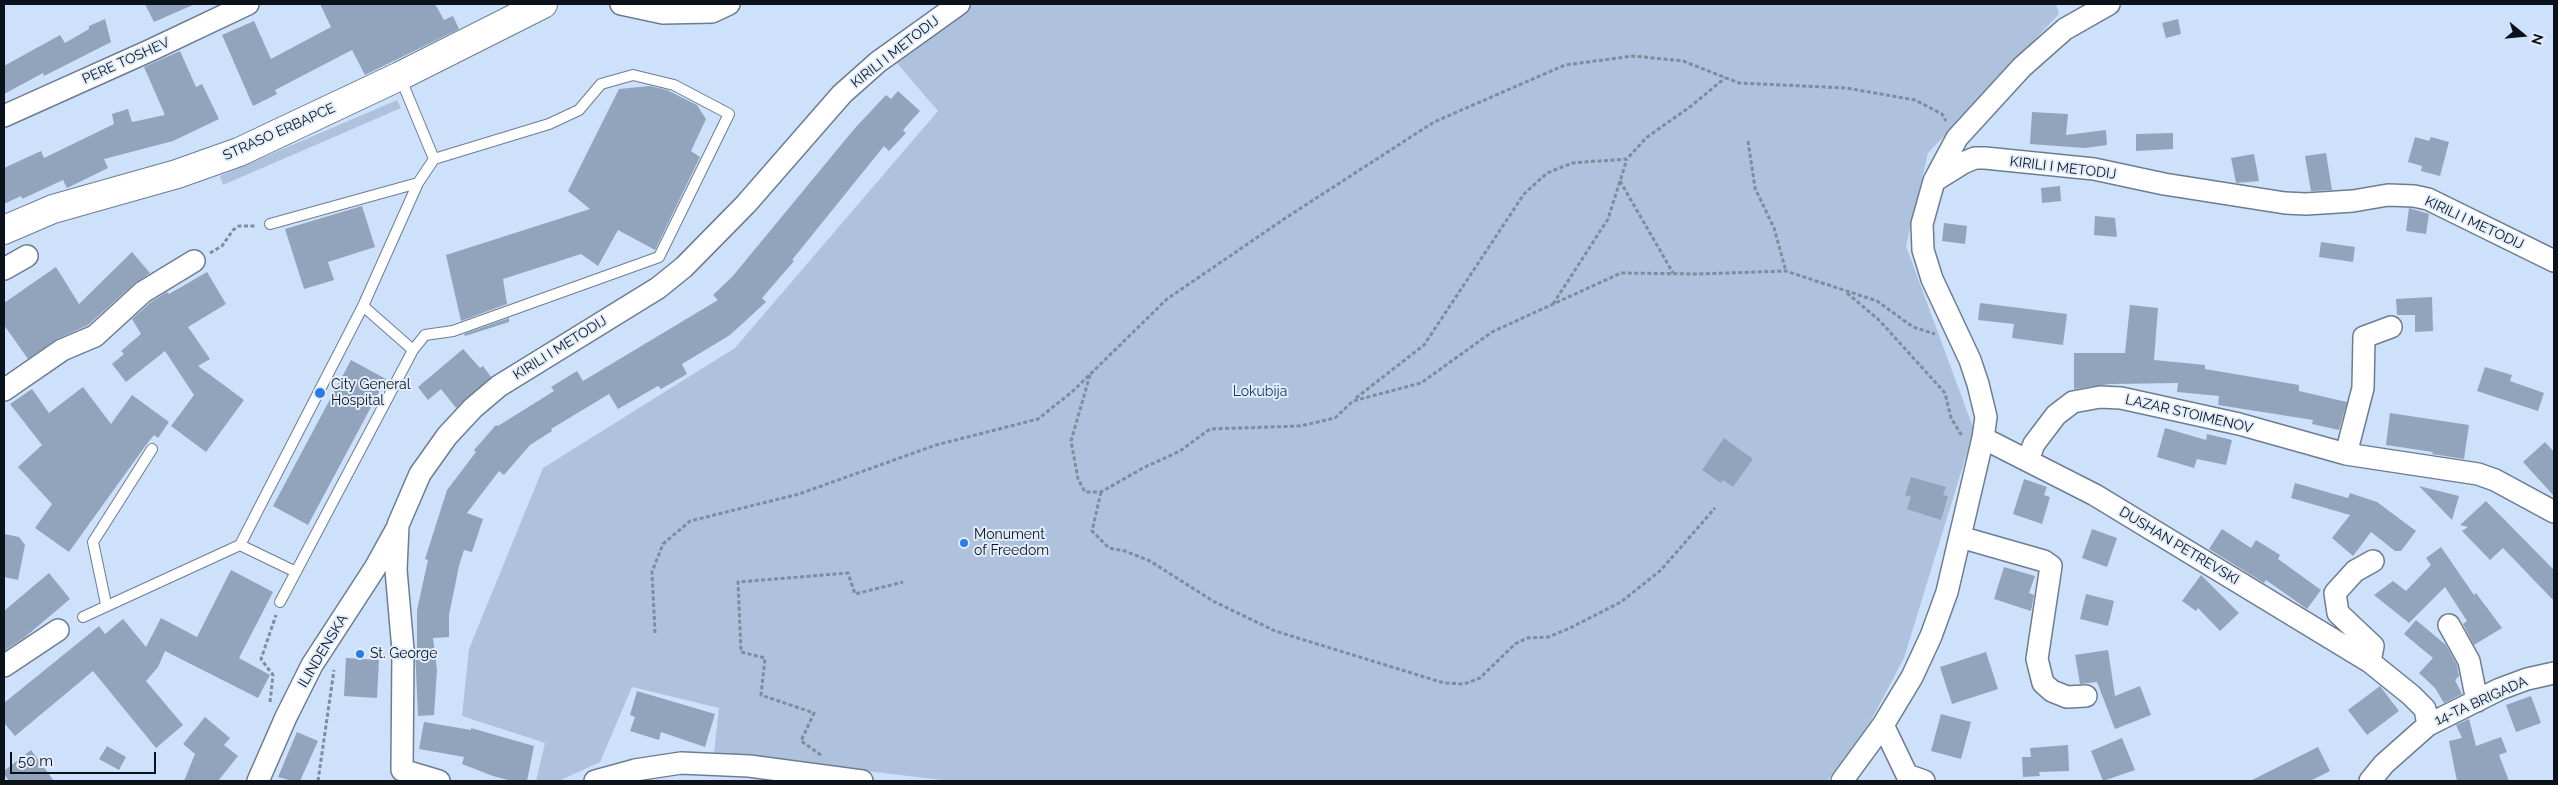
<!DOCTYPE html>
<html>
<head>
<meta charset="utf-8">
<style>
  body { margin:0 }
  #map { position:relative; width:2558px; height:785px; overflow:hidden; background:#cee1fa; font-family:Raleway,sans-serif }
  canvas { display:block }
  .frame { position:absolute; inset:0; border:5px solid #0c121b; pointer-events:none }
  .north { position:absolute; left:2498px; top:10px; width:50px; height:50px; -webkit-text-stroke:4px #e2edfc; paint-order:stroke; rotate:107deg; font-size:14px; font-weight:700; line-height:20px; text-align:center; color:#0c121b }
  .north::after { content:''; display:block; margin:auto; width:18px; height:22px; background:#0c121b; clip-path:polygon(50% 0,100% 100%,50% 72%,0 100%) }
  .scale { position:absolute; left:10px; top:752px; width:146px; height:22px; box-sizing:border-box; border:2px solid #0c121b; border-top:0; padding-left:6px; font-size:15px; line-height:18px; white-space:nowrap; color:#0c121b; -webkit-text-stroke:4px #e2edfc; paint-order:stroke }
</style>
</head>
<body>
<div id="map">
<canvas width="2558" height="785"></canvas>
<div class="frame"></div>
<div class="north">N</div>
<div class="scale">50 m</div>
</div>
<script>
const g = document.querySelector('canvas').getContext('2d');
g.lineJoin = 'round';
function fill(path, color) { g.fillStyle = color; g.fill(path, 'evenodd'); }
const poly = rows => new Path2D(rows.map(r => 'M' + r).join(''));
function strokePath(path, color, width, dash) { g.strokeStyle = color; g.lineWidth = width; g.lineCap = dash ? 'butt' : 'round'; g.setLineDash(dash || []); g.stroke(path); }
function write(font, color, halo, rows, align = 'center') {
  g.font = font + ' Raleway,sans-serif'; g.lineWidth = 4; g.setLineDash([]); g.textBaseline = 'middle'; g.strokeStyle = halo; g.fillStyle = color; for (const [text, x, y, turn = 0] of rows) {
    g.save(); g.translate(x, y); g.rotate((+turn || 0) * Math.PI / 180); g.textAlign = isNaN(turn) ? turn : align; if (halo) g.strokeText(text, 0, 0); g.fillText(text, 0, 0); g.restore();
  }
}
const green = poly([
  [963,4,2056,4,2059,14,1928,153,1906,246,1974,430,1904,658,1868,726,1827,781,951,781,714,753,719,708,632,687,600,762,559,781,536,781,545,743,462,716,469,649,543,468,735,348,938,111,897,63],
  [397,100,401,108,223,185,220,176]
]);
const building = poly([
  [145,4,195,4,154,22],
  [320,4,435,4,444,20,453,16,459,29,365,75,352,50,275,90,277,94,253,106,222,35,254,21,271,59,331,27],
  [105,19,111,42,44,76,43,73,4,94,4,66,60,35,65,43,89,29,89,26],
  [2178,19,2181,34,2166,38,2162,23],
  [180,51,196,87,202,84,219,119,173,141,104,159,108,168,67,188,63,180,22,199,21,196,4,204,4,168,41,151,44,158,114,124,112,114,128,109,132,122,165,115,144,67],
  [650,86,667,90,697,105,706,119,691,151,700,157,655,250,618,230,598,266,581,254,503,279,507,304,461,321,446,255,590,209,568,191,619,89],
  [898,91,920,111,903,130,906,133,889,151,884,146,792,260,794,261,762,298,766,302,730,335,682,364,687,374,661,389,658,386,618,409,609,394,551,429,552,431,530,445,504,475,499,471,467,513,483,519,472,552,464,550,459,566,449,615,449,637,433,638,437,670,434,715,418,716,415,648,417,648,417,610,428,560,425,559,447,490,476,452,474,450,496,425,498,426,554,391,551,387,577,371,583,381,718,300,713,295,732,277,855,128,886,95,891,99],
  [2032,112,2068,114,2066,135,2106,130,2107,145,2085,148,2030,144],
  [2173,133,2173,149,2136,151,2136,134],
  [2415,137,2429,141,2431,137,2449,142,2440,176,2421,171,2422,166,2408,162],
  [2326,153,2332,190,2311,191,2305,156],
  [2254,154,2259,181,2236,183,2231,158],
  [2060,186,2061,201,2042,203,2041,188],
  [362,206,375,247,328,262,334,280,304,289,285,229],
  [2409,208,2429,214,2426,234,2406,231],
  [2095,216,2115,218,2117,237,2094,235],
  [1944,223,1967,226,1965,244,1942,241],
  [2321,242,2355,247,2353,262,2319,257],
  [132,252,150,273,135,283,88,325,57,339,28,359,4,325,4,303,56,267,79,304],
  [207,272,226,304,188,327,210,359,198,366,244,400,206,452,171,426,194,395,165,351,126,382,112,364,124,354,121,351,141,334,132,319,151,302,167,292,169,294],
  [2432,297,2433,331,2415,332,2415,315,2397,315,2396,299],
  [1980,303,2067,314,2063,345,2012,338,2014,324,1978,320],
  [2130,305,2158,308,2154,360,2205,365,2205,369,2299,385,2299,391,2347,402,2339,430,2312,424,2313,420,2218,405,2219,396,2177,392,2178,383,2110,384,2074,389,2074,353,2125,353],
  [509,318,509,322,465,336,464,334],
  [463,349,480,368,483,366,491,377,456,408,441,389,428,400,418,387],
  [351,360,386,379,308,525,273,506],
  [2485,367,2512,375,2510,381,2544,393,2538,411,2477,391],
  [83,387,111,424,132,395,169,422,158,438,154,435,146,445,69,552,35,528,52,504,18,467,42,445,10,404,32,389,49,413],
  [2390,413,2469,425,2464,459,2432,454,2433,452,2386,445],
  [2165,428,2206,440,2207,434,2232,440,2226,465,2197,459,2194,468,2157,457],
  [1724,438,1753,459,1733,487,1723,480,1721,483,1702,470],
  [2545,442,2554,452,2554,496,2523,462],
  [1911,477,1946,487,1943,495,1948,496,1941,520,1907,509,1911,497,1905,495],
  [2024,479,2047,487,2044,495,2050,497,2042,524,2013,514],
  [2295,483,2348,498,2350,493,2377,502,2416,531,2401,551,2395,551,2371,532,2353,556,2332,538,2350,515,2291,498],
  [2419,486,2459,496,2452,520],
  [2486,501,2554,570,2554,601,2503,548,2490,560,2462,531,2468,527,2460,525],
  [2092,529,2117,538,2107,567,2082,558],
  [2222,529,2251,548,2256,540,2280,555,2278,559,2321,590,2307,609,2266,580,2264,583,2209,549],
  [4,534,19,537,25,545,18,580,4,577],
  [2441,547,2474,595,2476,593,2502,628,2474,645,2463,624,2467,621,2445,587,2409,623,2374,595,2393,581,2406,591,2431,565,2426,558],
  [2004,567,2035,576,2029,593,2034,595,2031,611,1994,599],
  [231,570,273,592,239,658,270,675,258,698,165,651,158,667,146,681,183,725,156,748,93,671,15,736,4,723,4,703,99,626,105,634,123,619,146,647,161,618,197,637],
  [49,573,70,599,25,637,4,651,4,611],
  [2201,575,2239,613,2220,631,2198,608,2196,611,2182,601],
  [2086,594,2114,601,2108,626,2080,619],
  [2416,620,2446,645,2457,665,2459,676,2455,680,2462,694,2444,703,2435,688,2419,673,2433,658,2404,634],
  [2108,650,2115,696,2140,686,2151,715,2115,729,2097,682,2080,684,2075,655],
  [1986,652,1998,689,1952,704,1940,667],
  [346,658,379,660,377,698,344,696],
  [2380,686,2399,711,2367,735,2348,710],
  [637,691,715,714,705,747,661,732,659,740,630,731,635,717,630,715],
  [2531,696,2541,723,2516,732,2506,705],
  [1941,714,1971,722,1961,759,1931,751],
  [205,717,230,738,224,745,238,756,218,781,184,781,195,754,183,744],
  [2469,719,2476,746,2501,737,2507,752,2499,755,2509,781,2457,781,2449,741,2462,738,2456,725],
  [424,722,471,730,471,728,534,746,527,781,512,781,493,776,462,764,464,757,419,749],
  [297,732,318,741,300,781,292,781,278,777],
  [2122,738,2135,770,2103,781,2091,751],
  [2068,745,2069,771,2039,772,2040,776,2023,777,2022,757,2031,757,2030,748],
  [107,746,126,757,119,770,99,759],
  [2318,747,2330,771,2310,781,2250,781],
  [31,750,54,781,9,781,4,774,4,771]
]);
const path = poly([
  [1748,141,1755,188,1774,228,1786,271],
  [1620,181,1673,273],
  [210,253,222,246,233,230,239,226,257,226],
  [1847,293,1879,320,1945,393,1951,418,1962,436],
  [1553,304,1608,219,1627,159],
  [1090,375,1071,441,1078,479,1085,492,1101,492,1143,468,1180,451,1210,429,1300,426,1335,418,1353,401,1421,383,1492,332,1621,273,1698,274,1786,271,1877,301,1913,327,1935,334],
  [1356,398,1424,345,1524,194,1547,173,1572,163,1627,159,1646,138,1691,106,1725,78],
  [1101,492,1092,531,1109,548,1125,551,1150,561,1213,601,1275,631,1444,683,1464,684,1480,678,1515,644,1527,638,1548,637,1568,629,1621,602,1661,570,1715,508],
  [655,633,652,572,663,544,690,521,799,494,936,445,1038,419,1073,391,1167,299,1287,217,1434,122,1565,65,1633,56,1683,61,1739,83,1846,88,1915,100,1942,114,1946,121],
  [270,702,273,675,261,659,276,615],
  [821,755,801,741,814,713,761,695,765,658,741,652,738,582,848,573,855,594,903,582],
  [318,781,334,670]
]);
const lane = poly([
  [400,77,434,159],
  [270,224,418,183],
  [240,545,296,572],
  [280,602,413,350,363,306],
  [106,604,93,542,152,449],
  [83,617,240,545,363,306,418,183,434,159,549,124,579,110,601,84,633,75,674,85,729,114,659,257,453,331,425,335,413,350]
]);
const street = poly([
  [621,4,663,13,712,12,729,4],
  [4,116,151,50,248,4],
  [1934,181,1957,138,2022,67,2065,29,2109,4],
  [4,269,27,256],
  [4,390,62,350,95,336,143,292,194,261],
  [1983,438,2095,495,2370,662,2411,695,2425,709,2428,725],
  [2346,454,2363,388,2364,337,2391,327],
  [2028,460,2034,444,2056,415,2073,402,2100,397,2121,398,2239,424,2346,454,2478,474,2495,480,2554,512],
  [1960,537,2044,561,2051,566,2037,659,2043,683,2052,691,2067,697,2086,696],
  [2449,625,2469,661,2477,701],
  [2370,662,2373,646,2338,613,2335,593,2355,571,2373,561],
  [4,666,58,630],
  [1883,725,1907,775,1924,781],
  [258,781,286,717,312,665,375,568,396,530],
  [439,781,402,770,403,650,396,570,398,525,420,474,447,436,473,408,499,386,658,288,684,267,746,204,842,94,878,62,959,4],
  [595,781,635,770,681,763,749,766,862,781],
  [1842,781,1883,725,1912,677,1931,636,1947,592,1983,438,1986,417,1978,384,1970,360,1932,279,1923,250,1922,224,1934,181,1963,163,1975,158,1985,158,2094,169,2164,184,2285,203,2306,204,2353,201,2388,195,2414,196,2428,199,2554,261],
  [2370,781,2384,764,2428,725,2500,689,2527,679,2554,673]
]);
const secondary = poly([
  [4,230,53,209,177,174,239,152,400,76,543,4]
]);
const markers = [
  [320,393,6,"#277ee8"],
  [964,543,5,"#277ee8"],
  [360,654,5,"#277ee8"]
];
const streetNames = [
  ["KIRILI I METODIJ",895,52,-38],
  ["PERE TOSHEV",126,61,-24],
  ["STRASO ERBAPCE",279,132,-24],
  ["KIRILI I METODIJ",2063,168,7],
  ["KIRILI I METODIJ",2474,223,25],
  ["KIRILI I METODIJ",560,348,-32],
  ["LAZAR STOIMENOV",2189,414,13],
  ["DUSHAN PETREVSKI",2179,546,31],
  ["ILINDENSKA",323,651,-59],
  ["14-TA BRIGADA",2481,701,-24]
];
const poiNames = [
  ["City General",331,385],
  ["Hospital",331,401],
  ["Monument",974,535],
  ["of Freedom",974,551],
  ["St. George",370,654]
];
const parkNames = [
  ["Lokubija",1260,392]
];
fill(green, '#aec2dd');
fill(building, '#92a4bc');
strokePath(lane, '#6c7d93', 12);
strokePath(street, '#6c7d93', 24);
strokePath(secondary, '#6c7d93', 30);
strokePath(path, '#7e8c9e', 3, [4, 2.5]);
strokePath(lane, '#fff', 10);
strokePath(street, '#fff', 21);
strokePath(secondary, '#fff', 28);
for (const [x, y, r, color] of markers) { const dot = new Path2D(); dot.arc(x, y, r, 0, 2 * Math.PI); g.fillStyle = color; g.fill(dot); strokePath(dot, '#e2edfc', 2); }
write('14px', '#0c121b', '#e2edfc', streetNames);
write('14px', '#0c121b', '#e2edfc', poiNames, 'left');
write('14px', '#123c70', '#e2edfc', parkNames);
</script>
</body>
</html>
